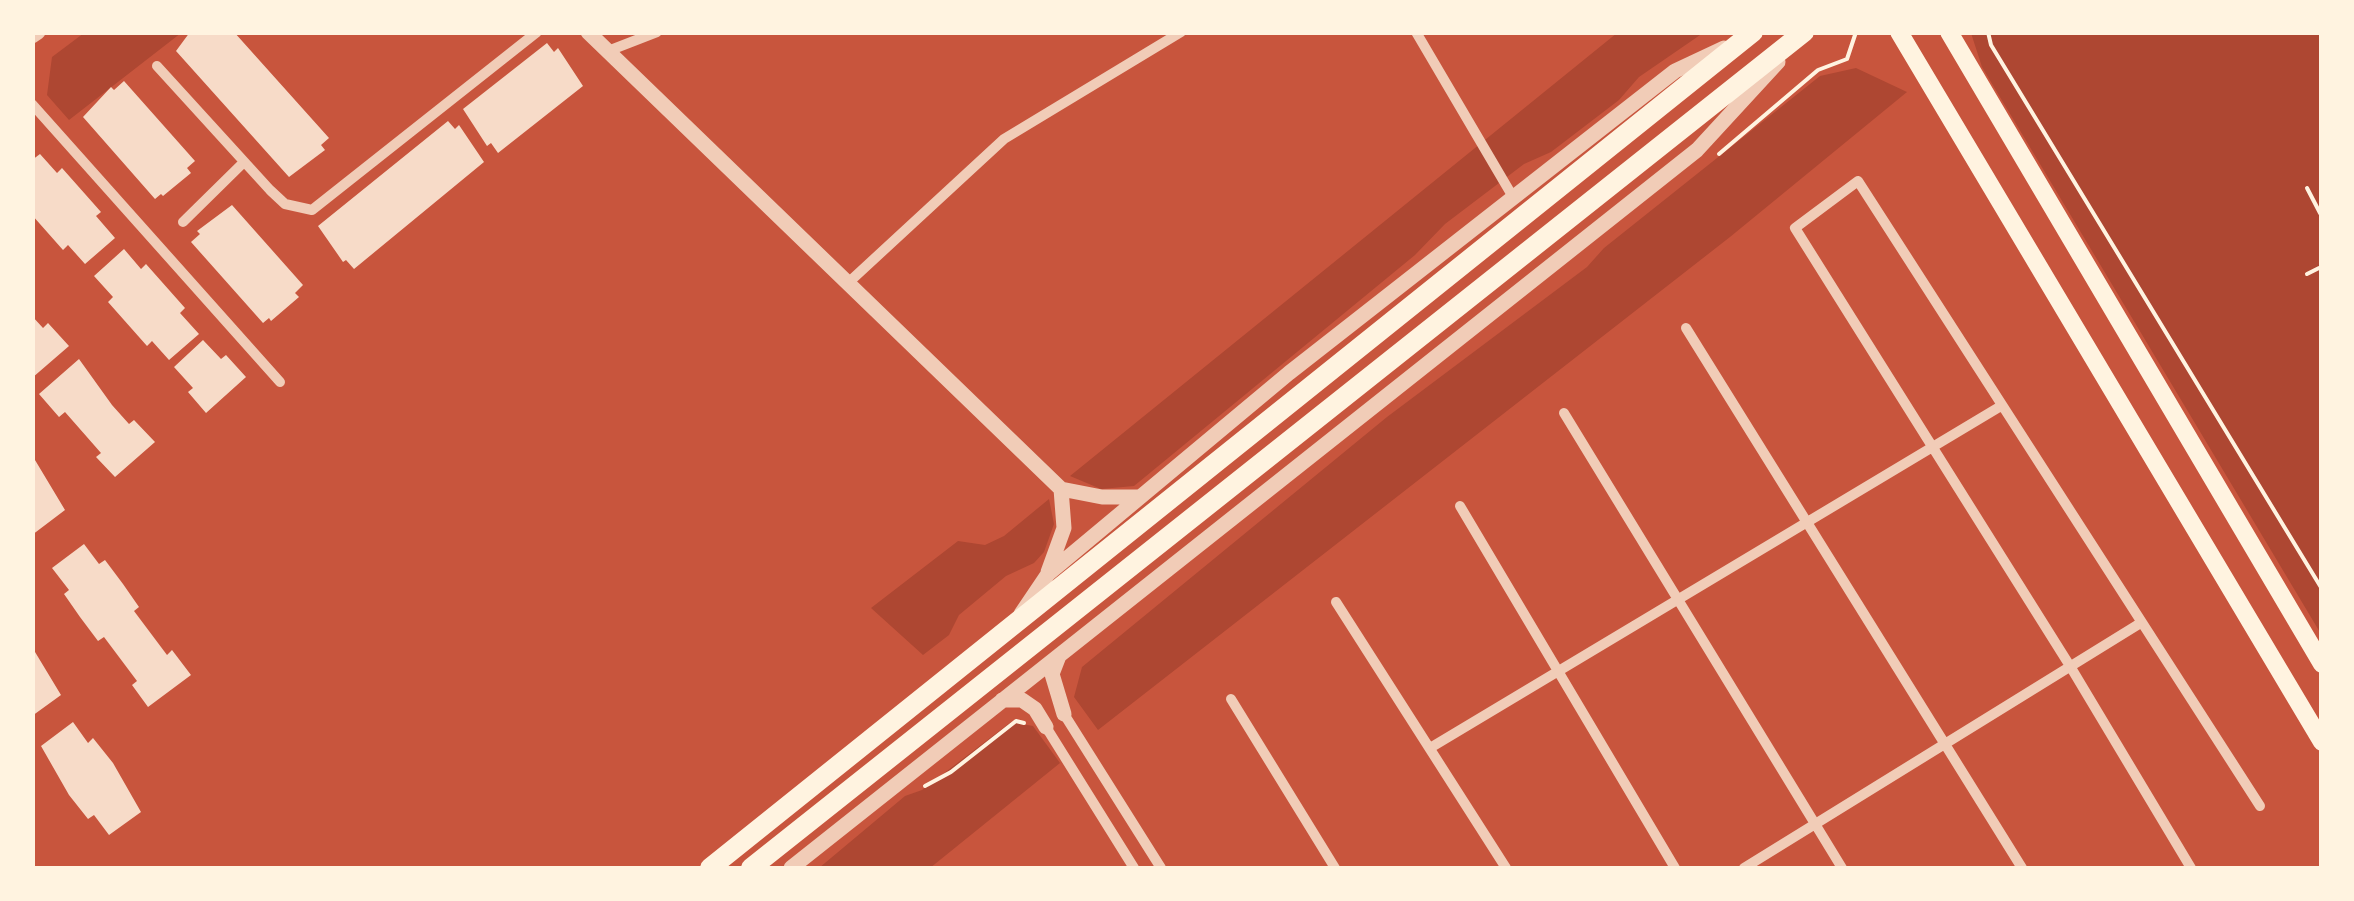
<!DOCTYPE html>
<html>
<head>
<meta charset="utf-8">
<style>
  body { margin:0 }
  #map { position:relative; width:2354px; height:901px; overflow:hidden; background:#c8553d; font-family:Helvetica,sans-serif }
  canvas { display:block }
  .frame { position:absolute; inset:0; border:35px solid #fff3e0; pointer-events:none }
</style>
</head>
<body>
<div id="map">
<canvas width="2354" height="901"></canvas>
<div class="frame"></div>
</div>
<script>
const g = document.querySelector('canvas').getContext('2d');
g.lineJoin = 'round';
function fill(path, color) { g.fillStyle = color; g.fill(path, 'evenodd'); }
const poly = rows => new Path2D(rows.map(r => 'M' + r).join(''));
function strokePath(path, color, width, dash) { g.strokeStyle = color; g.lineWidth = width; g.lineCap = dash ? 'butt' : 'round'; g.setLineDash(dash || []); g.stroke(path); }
const green = poly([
  [84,33,181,33,69,120,47,95,52,57],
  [1617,33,1703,33,1639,77,1619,100,1551,152,1524,164,1445,224,1415,255,1134,486,1101,489,1070,476],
  [1971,33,2321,33,2321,634,1982,67],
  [1856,68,1907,92,1730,237,1098,730,1074,697,1082,667,1387,417,1587,267,1604,248,1820,76],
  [1049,499,1054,524,1044,552,1034,563,1006,576,959,615,949,635,923,655,871,608,958,541,985,545,1004,536],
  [1011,722,1033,726,1060,763,930,868,819,868,905,796,922,790]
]);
const building = poly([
  [190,32,234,32,329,138,321,145,325,150,289,177,176,51],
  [547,43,554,52,558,48,583,86,498,153,491,143,487,146,463,109],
  [124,81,195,161,187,168,191,173,163,196,161,194,155,199,83,117,111,87,114,90],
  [448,121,455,129,459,125,484,162,354,269,346,260,343,262,318,226],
  [40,154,57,173,62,168,101,212,96,216,115,238,85,264,68,245,63,250,32,215,32,160],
  [232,205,303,285,295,293,299,297,271,321,269,318,263,323,191,242,200,234,197,231],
  [124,249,141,269,146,264,185,308,180,313,199,334,169,360,152,341,147,346,108,302,113,297,94,276],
  [32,316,43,328,48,323,69,346,32,378],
  [203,340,221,359,226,355,246,377,206,413,188,392,193,388,174,367],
  [79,359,112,405,129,424,134,420,155,442,115,477,96,457,101,453,65,412,59,417,39,394],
  [32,455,65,510,32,535],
  [84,544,99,564,105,560,123,584,139,607,134,611,167,655,172,650,191,675,148,707,132,685,137,681,104,637,98,641,80,617,64,594,69,590,52,568],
  [32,647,61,695,32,716],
  [73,722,88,743,93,738,113,763,141,812,109,835,94,815,88,819,69,795,41,746]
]);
const path = poly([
  [1988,32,1991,45,2322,589],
  [1719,154,1818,70,1847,59,1856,32],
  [2307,188,2320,213],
  [2307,274,2319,268],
  [925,786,951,772,1016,721,1024,723]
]);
const minor = poly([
  [1416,32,1513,197],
  [608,51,657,32],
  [157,66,270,190,285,204,312,210,537,32],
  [32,104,280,382],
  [183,222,244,162],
  [848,283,1004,139,1181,32],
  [1686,328,2022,868],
  [1564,413,1842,868],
  [1460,506,1675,868],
  [1336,602,1506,868],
  [1231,699,1335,868],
  [1064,714,1161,868],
  [1046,727,1134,868],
  [1430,748,2001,406],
  [1744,868,2139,624],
  [2191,868,2070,666,1795,228,1858,181,2260,806]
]);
const tertiary = poly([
  [588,32,1061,489],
  [32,36,38,32],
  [1061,489,1102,497,1137,497],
  [1048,572,1064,528,1061,489],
  [1021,614,1048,574,1289,373,1675,71,1724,48],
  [1059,656,1052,674,1064,714],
  [1002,700,1022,700,1035,709,1046,727],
  [791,868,1697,150,1778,62]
]);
const secondary = poly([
  [1899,32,2322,742],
  [1949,32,2322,664]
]);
const primary = poly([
  [710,868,1753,32],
  [751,868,1804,32]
]);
fill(green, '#ae4732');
fill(building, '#f7dbc8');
strokePath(path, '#fff3e0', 4);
strokePath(minor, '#f1ccb7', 10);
strokePath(tertiary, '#f1ccb7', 15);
strokePath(secondary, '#fff3e0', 18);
strokePath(primary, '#fff3e0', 20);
</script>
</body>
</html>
